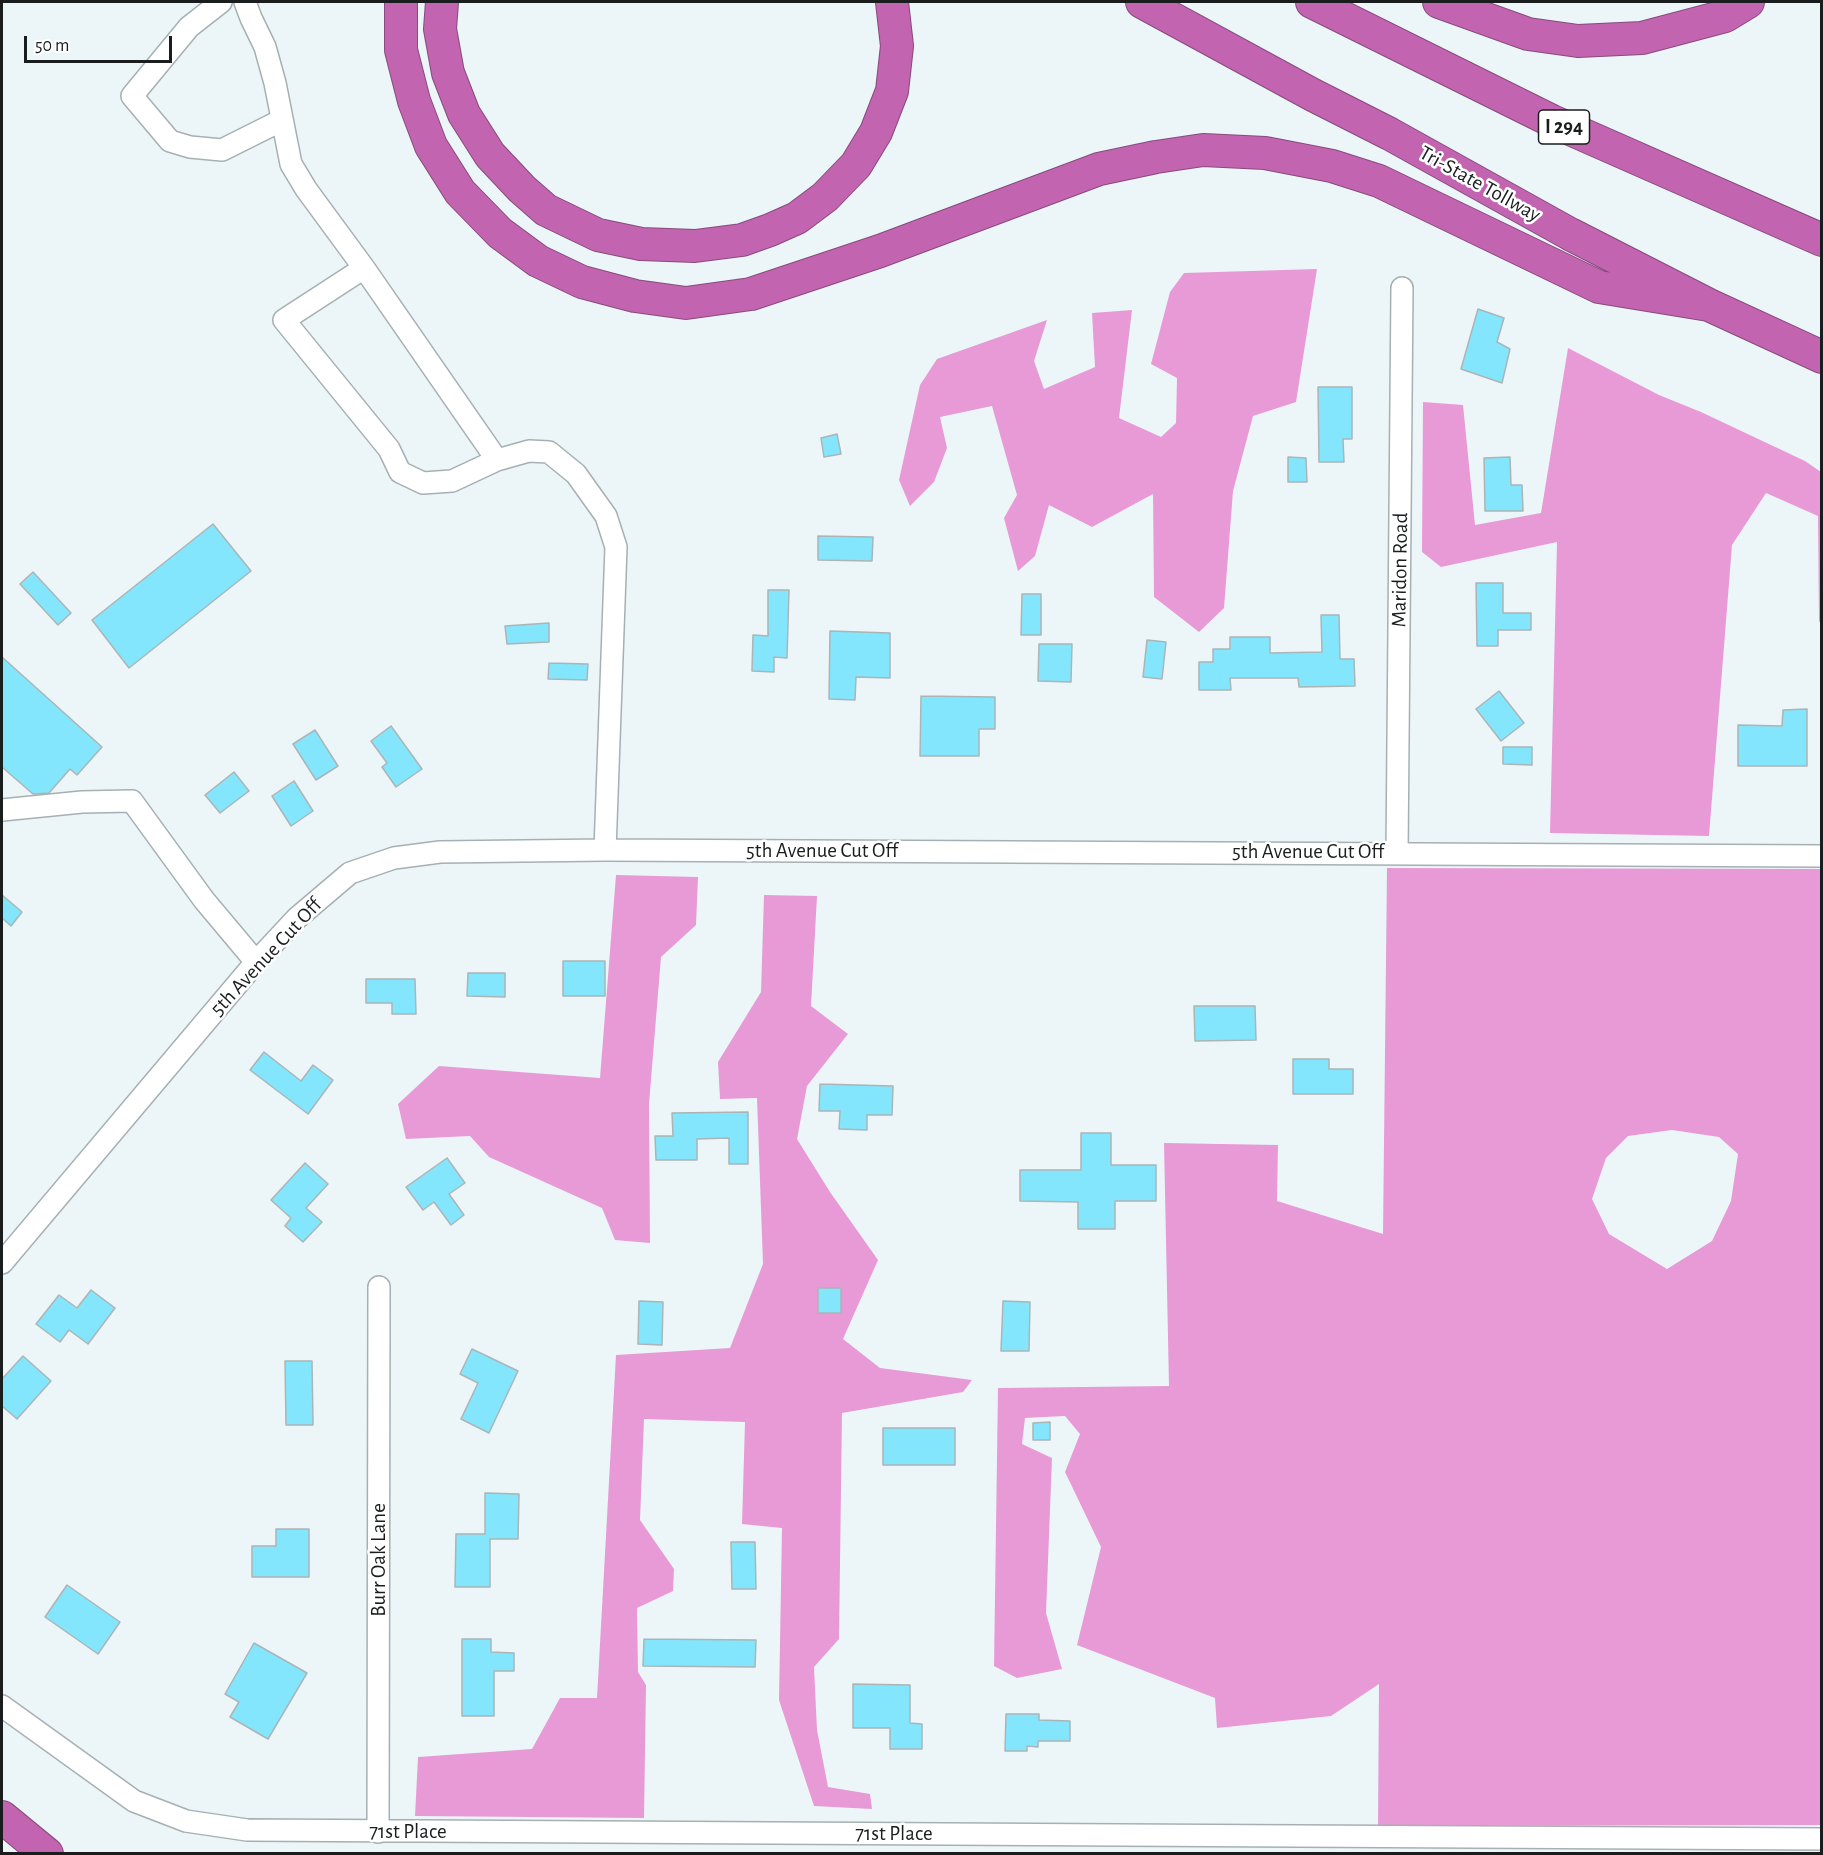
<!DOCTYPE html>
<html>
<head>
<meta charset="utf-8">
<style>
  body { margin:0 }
  #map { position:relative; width:1823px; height:1855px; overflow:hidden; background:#ecf6f9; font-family:"Alegreya Sans",sans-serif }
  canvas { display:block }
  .frame { position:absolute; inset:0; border:3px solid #191d1e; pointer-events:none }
  .scale { position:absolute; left:24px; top:36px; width:148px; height:27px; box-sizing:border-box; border:3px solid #191d1e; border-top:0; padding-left:8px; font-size:18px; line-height:21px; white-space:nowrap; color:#191d1e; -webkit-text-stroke:4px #fff; paint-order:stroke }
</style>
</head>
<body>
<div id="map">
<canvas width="1823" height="1855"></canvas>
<div class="frame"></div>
<div class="scale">50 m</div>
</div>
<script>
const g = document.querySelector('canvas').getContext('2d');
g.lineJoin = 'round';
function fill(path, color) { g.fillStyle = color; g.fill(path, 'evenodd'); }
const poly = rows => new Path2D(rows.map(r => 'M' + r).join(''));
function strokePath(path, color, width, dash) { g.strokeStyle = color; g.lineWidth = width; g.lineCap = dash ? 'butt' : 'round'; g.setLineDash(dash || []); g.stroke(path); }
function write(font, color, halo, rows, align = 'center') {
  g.font = font + ' "Alegreya Sans",sans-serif'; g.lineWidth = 5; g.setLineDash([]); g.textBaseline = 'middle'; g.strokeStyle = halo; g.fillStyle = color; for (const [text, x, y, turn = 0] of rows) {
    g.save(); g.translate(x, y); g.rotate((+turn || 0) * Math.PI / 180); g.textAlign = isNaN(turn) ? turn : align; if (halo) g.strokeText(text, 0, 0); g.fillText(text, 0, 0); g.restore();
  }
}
const forest = poly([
  [1317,269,1296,402,1253,416,1233,491,1224,608,1199,632,1154,597,1153,494,1092,527,1049,505,1035,556,1018,571,1004,518,1017,495,992,406,940,417,947,448,934,482,910,506,899,480,920,385,937,359,1047,320,1034,361,1044,389,1095,367,1092,313,1132,310,1119,418,1161,437,1176,423,1177,378,1151,364,1170,292,1184,273],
  [1568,348,1659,395,1701,412,1805,461,1821,472,1821,621,1819,622,1818,516,1766,493,1732,545,1709,836,1550,833,1557,542,1441,567,1422,552,1423,402,1463,405,1475,525,1541,513],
  [1387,868,1821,869,1821,1825,1378,1826,1379,1684,1331,1716,1217,1728,1215,1698,1077,1645,1101,1547,1065,1472,1080,1434,1065,1416,1025,1418,1022,1444,1052,1458,1046,1613,1062,1669,1017,1678,994,1666,998,1388,1169,1386,1164,1143,1278,1145,1277,1201,1383,1234],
  [1672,1130,1719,1137,1738,1154,1731,1201,1712,1241,1667,1269,1609,1234,1592,1199,1606,1158,1628,1136],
  [616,875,698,877,696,925,661,957,649,1104,650,1243,615,1240,602,1208,489,1157,470,1136,406,1139,398,1104,439,1066,600,1078],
  [764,895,817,896,811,1006,848,1034,807,1086,797,1139,830,1192,878,1260,843,1339,880,1368,972,1380,963,1392,842,1413,839,1639,814,1667,817,1730,828,1787,870,1794,872,1809,814,1806,779,1700,782,1528,742,1524,745,1422,644,1419,640,1520,674,1569,673,1591,637,1608,638,1672,646,1685,644,1818,415,1816,418,1757,532,1749,560,1698,597,1698,616,1355,730,1348,763,1264,757,1098,720,1099,718,1062,761,992]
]);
const building = poly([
  [1478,309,1504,318,1497,342,1510,349,1502,383,1461,369,1478,309],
  [1318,387,1352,387,1352,439,1343,439,1344,462,1319,462,1318,387],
  [837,434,841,454,824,457,821,438,837,434],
  [1288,457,1306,458,1307,482,1288,482,1288,457],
  [1510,457,1511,485,1522,485,1523,511,1485,511,1484,458,1510,457],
  [213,524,251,571,129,668,92,620,213,524],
  [818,536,873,537,872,561,818,560,818,536],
  [33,572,71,613,58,625,20,584,33,572],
  [1476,583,1503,583,1503,613,1531,613,1531,630,1498,630,1498,646,1477,646,1476,583],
  [768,590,789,590,787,658,774,657,774,672,752,671,753,635,768,636,768,590],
  [1022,594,1041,594,1041,635,1021,635,1022,594],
  [1321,615,1339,615,1340,659,1354,659,1355,686,1299,687,1298,678,1230,678,1231,690,1199,690,1199,662,1213,662,1213,649,1230,649,1230,637,1270,637,1270,653,1322,652,1321,615],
  [549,623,549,642,507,644,505,626,549,623],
  [830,631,890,633,890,678,856,677,855,700,829,699,830,631],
  [1147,640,1166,642,1162,679,1143,677,1147,640],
  [1039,644,1072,644,1071,682,1038,681,1039,644],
  [2,657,102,747,77,775,70,769,49,793,33,794,2,767,2,657],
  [549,663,588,664,587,680,548,679,549,663],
  [1499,691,1524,723,1501,741,1476,709,1499,691],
  [921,696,995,697,995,729,979,729,979,756,920,756,921,696],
  [1807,709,1807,766,1738,766,1738,725,1782,726,1783,710,1807,709],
  [391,726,422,769,396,787,382,767,387,763,371,741,391,726],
  [315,730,338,766,316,780,293,744,315,730],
  [1503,747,1532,747,1532,765,1503,764,1503,747],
  [234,772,249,791,220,813,205,795,234,772],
  [294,781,313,811,291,826,272,796,294,781],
  [2,895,22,912,11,926,2,918,2,895],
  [563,961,605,961,605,996,563,996,563,961],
  [468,973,505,973,505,997,467,996,468,973],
  [366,979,415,979,416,1014,392,1014,392,1003,366,1003,366,979],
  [1194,1006,1255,1006,1256,1040,1195,1041,1194,1006],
  [264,1052,301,1081,313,1065,333,1080,308,1114,250,1070,264,1052],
  [1293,1059,1329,1059,1329,1069,1353,1069,1353,1094,1293,1094,1293,1059],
  [820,1084,893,1086,892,1115,867,1115,867,1130,839,1129,840,1111,819,1111,820,1084],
  [748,1112,748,1164,729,1164,729,1138,697,1139,697,1160,656,1160,655,1136,673,1136,672,1113,748,1112],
  [1081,1133,1111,1133,1111,1165,1156,1165,1156,1201,1115,1201,1115,1229,1078,1229,1078,1202,1020,1201,1020,1170,1081,1170,1081,1133],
  [447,1158,465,1183,449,1194,464,1215,451,1225,434,1202,423,1210,406,1187,447,1158],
  [305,1163,328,1184,306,1208,322,1222,303,1242,285,1226,291,1218,271,1200,305,1163],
  [818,1288,841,1288,841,1313,818,1313,818,1288],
  [91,1290,115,1308,88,1344,69,1330,60,1342,36,1324,59,1295,77,1308,91,1290],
  [639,1301,663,1302,662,1345,638,1344,639,1301],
  [1003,1301,1030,1302,1029,1351,1001,1351,1003,1301],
  [472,1349,518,1371,489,1433,461,1419,478,1383,460,1374,472,1349],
  [23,1356,51,1381,17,1419,2,1406,2,1379,23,1356],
  [285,1361,312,1361,313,1425,286,1425,285,1361],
  [1050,1422,1050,1440,1033,1440,1033,1423,1050,1422],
  [883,1428,955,1428,955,1465,883,1465,883,1428],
  [485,1493,519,1494,518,1539,490,1539,490,1587,455,1587,456,1534,485,1534,485,1493],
  [276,1529,309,1529,309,1577,252,1577,252,1546,276,1546,276,1529],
  [731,1542,755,1542,756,1589,732,1589,731,1542],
  [67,1585,120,1622,98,1654,45,1617,67,1585],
  [462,1639,491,1639,491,1652,514,1653,514,1671,494,1671,494,1716,462,1716,462,1639],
  [644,1639,756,1640,755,1667,643,1666,644,1639],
  [254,1643,307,1673,268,1739,230,1717,239,1702,225,1694,254,1643],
  [853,1684,910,1685,910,1723,922,1724,922,1749,890,1749,890,1728,853,1728,853,1684],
  [1006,1714,1039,1714,1039,1720,1070,1721,1070,1741,1038,1741,1038,1747,1027,1746,1027,1751,1005,1751,1006,1714]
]);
const minor = poly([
  [221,2,189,27,132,96,170,141,190,147,222,150,282,120],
  [245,2,251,18,265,47,275,83,291,164,306,189,364,268,497,460],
  [364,268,284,320,389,449,400,472,423,483,452,481,497,460,529,451,549,452,576,474,606,516,616,547,605,850],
  [2,810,82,802,132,801,204,900,256,962],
  [1397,853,1402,288],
  [2,1263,256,962,297,918,350,873,394,858,440,852,605,850,1822,856],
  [2,1706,134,1801,186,1821,247,1830,1822,1839],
  [378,1832,379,1287]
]);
const highway = poly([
  [401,2,401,50,414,101,431,146,460,192,500,233,538,261,582,282,635,296,686,303,751,294,880,251,1099,169,1156,157,1203,150,1265,153,1332,166,1379,181,1599,287,1709,305],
  [442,2,440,29,448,73,464,114,490,155,522,189,546,210,598,235,641,244,695,246,742,240,770,230,797,218,825,197,856,165,876,132,892,91,897,46,892,2],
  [1142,2,1313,95,1390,134,1570,234,1709,305,1822,357],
  [1312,2,1552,121,1822,240],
  [1439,2,1528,34,1578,41,1642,38,1725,16,1748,2],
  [2,1817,47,1854]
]);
const shields = [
  [1564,127,51]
];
const shieldNames = [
  ["I 294",1564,127]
];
const streetNames = [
  ["Tri-State Tollway",1480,184,29],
  ["Maridon Road",1400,570,-89],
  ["5th Avenue Cut Off",822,851],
  ["5th Avenue Cut Off",1308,852],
  ["5th Avenue Cut Off",266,957,-47],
  ["Burr Oak Lane",379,1560,-90],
  ["71st Place",408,1832],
  ["71st Place",894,1834]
];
fill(forest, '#e89ad7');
fill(building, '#84e6fc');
strokePath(building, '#abb5b7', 1.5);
strokePath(minor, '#a6b0b2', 24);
strokePath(highway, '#874b7d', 34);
strokePath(minor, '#fff', 21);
strokePath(highway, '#c264b0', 32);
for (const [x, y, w] of shields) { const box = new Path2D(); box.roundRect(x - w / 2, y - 17, w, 34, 4.5); g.fillStyle = '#fff'; g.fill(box); strokePath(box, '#191d1e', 1.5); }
write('bold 20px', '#191d1e', null, shieldNames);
write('21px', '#191d1e', '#fff', streetNames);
</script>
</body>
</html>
